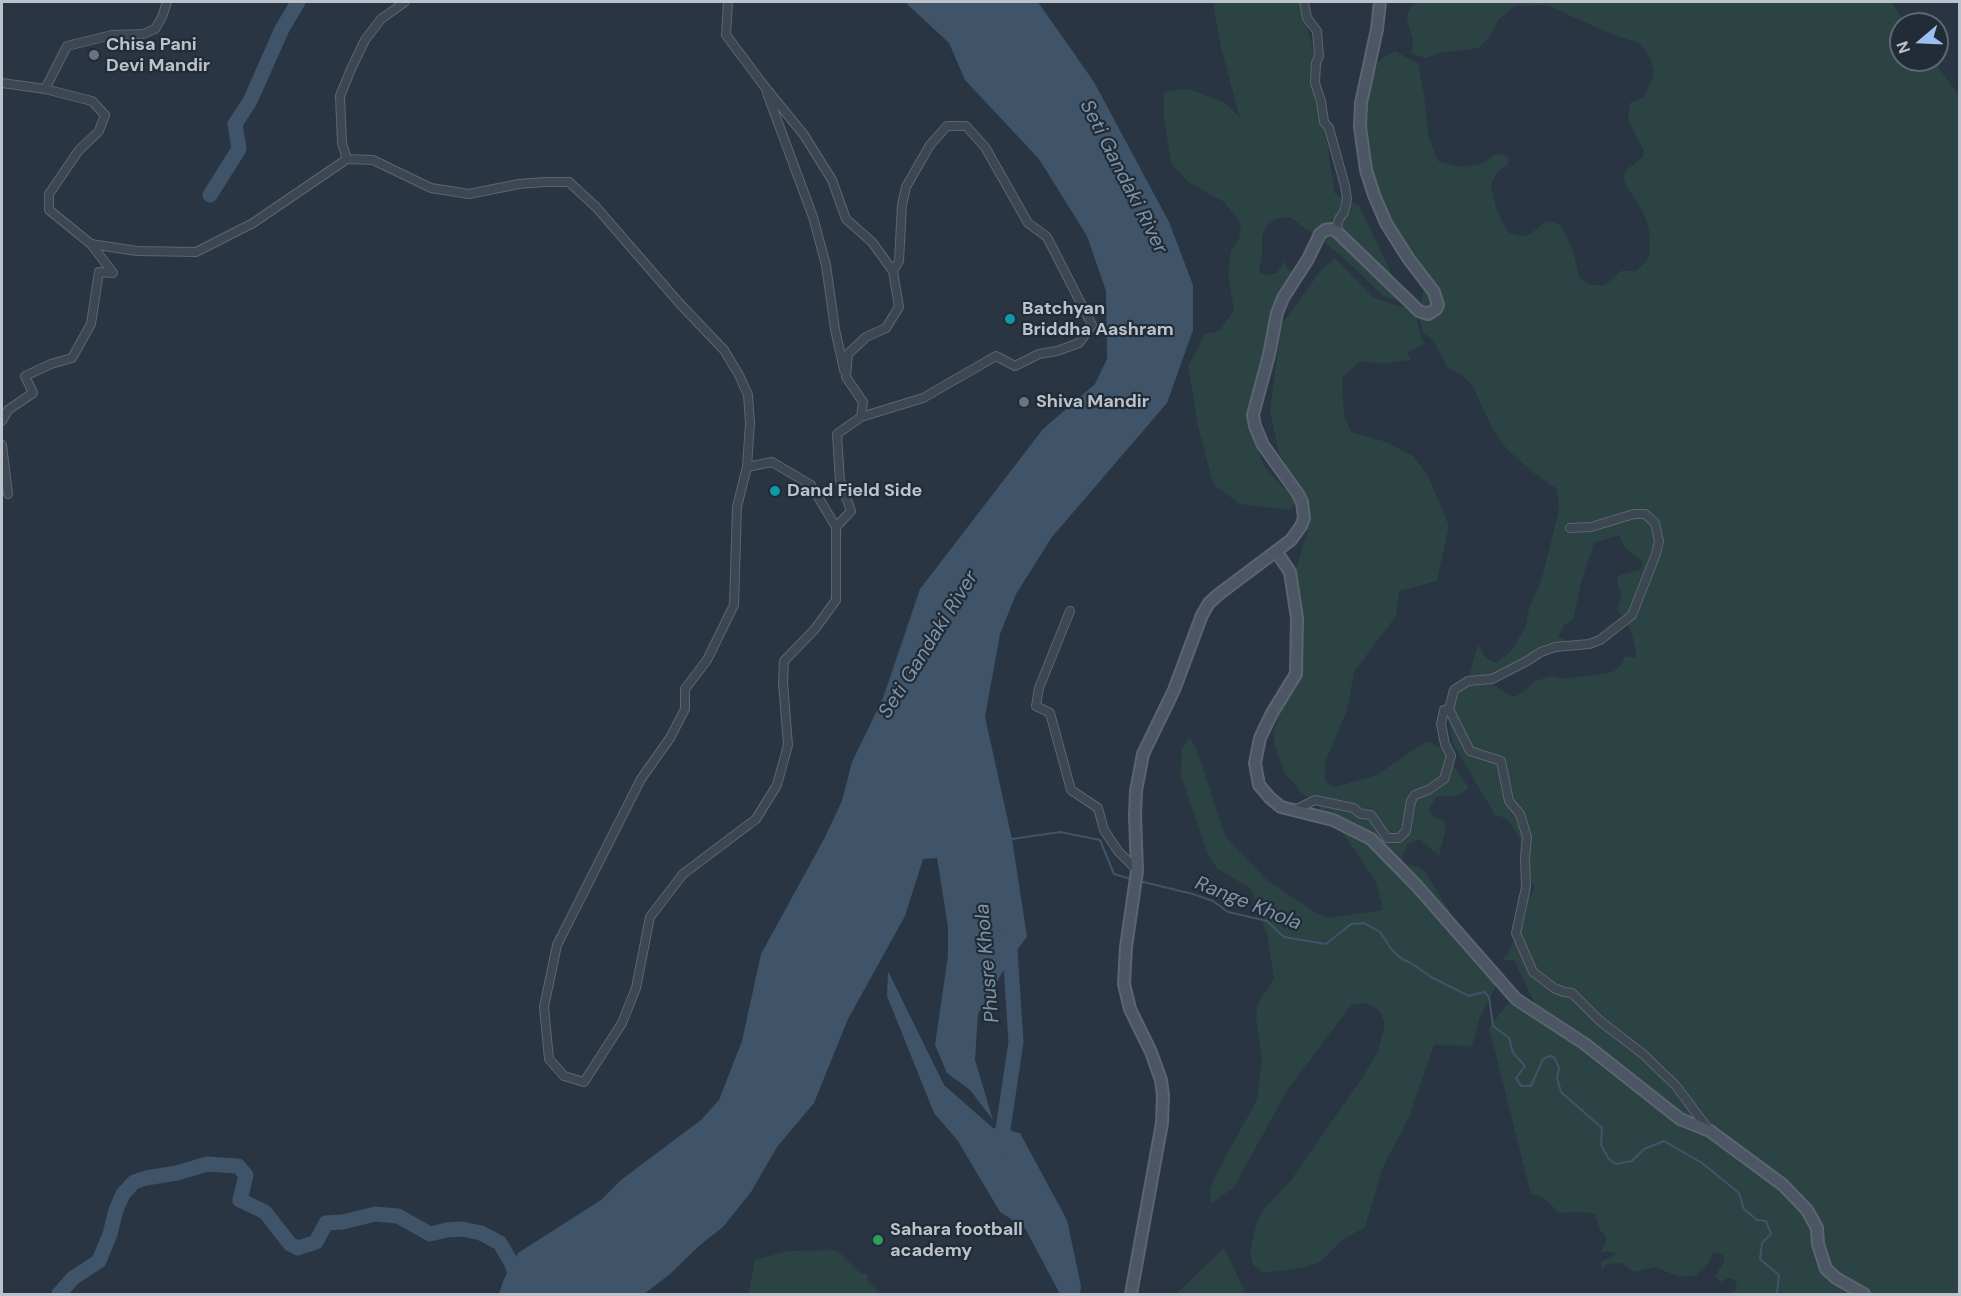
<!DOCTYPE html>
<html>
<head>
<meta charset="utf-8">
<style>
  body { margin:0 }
  #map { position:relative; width:1961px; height:1296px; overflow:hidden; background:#293542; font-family:"DM Sans",sans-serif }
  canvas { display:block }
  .frame { position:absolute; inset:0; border:3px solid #bbc2cb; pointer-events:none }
  .north { position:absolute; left:1889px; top:12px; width:60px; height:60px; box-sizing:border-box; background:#222c37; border:2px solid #5f6872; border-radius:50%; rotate:251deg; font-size:16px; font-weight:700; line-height:24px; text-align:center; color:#bbc2cb }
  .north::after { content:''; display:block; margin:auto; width:21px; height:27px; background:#9ac1f1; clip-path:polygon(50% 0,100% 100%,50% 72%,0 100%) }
</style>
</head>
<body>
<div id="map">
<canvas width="1961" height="1296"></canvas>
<div class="frame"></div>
<div class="north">N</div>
</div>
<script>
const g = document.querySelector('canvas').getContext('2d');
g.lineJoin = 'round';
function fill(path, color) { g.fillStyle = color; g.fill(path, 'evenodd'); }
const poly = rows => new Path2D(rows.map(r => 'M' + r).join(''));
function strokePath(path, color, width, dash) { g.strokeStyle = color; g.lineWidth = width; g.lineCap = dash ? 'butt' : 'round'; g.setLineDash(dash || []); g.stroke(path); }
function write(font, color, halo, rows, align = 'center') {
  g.font = font + ' "DM Sans",sans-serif'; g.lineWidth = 4.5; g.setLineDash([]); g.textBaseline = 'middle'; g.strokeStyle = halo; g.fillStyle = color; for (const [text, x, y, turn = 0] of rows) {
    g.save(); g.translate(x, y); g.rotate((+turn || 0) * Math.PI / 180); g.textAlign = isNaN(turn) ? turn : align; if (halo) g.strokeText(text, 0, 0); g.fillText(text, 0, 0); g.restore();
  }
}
const green = poly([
  [1213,2,1299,2,1311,41,1335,194,1359,206,1406,303,1383,296,1343,257,1290,217,1275,219,1267,226,1262,236,1262,255,1259,272,1266,275,1277,273,1285,261,1288,271,1298,271,1272,313,1270,347,1246,416,1264,466,1297,503,1289,510,1240,504,1213,484,1198,425,1188,366,1205,334,1219,331,1234,310,1228,274,1231,250,1239,239,1241,223,1224,202,1188,182,1171,163,1164,119,1164,92,1188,89,1224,102,1240,118,1221,48],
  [1415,2,1891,2,1907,24,1901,24,1901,60,1933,60,1959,96,1959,1294,1723,1294,1733,1292,1737,1287,1735,1280,1728,1278,1720,1282,1715,1277,1725,1259,1722,1254,1713,1253,1708,1264,1695,1276,1677,1276,1655,1267,1634,1272,1621,1263,1607,1264,1601,1270,1601,1262,1616,1254,1609,1251,1601,1252,1607,1238,1600,1230,1595,1214,1584,1212,1560,1213,1542,1197,1531,1194,1489,1028,1508,1003,1534,1015,1538,1010,1514,960,1501,960,1507,956,1512,943,1519,934,1520,902,1531,896,1535,887,1521,870,1520,838,1506,818,1495,815,1453,744,1449,723,1456,697,1459,691,1465,687,1492,681,1493,685,1514,697,1527,689,1533,682,1551,676,1563,679,1613,672,1622,664,1625,656,1635,658,1636,651,1631,631,1617,609,1622,595,1617,582,1618,576,1641,569,1642,561,1625,548,1619,535,1594,543,1582,579,1573,620,1564,625,1558,637,1570,642,1561,642,1548,647,1490,677,1471,679,1470,672,1478,644,1486,658,1496,663,1511,651,1526,626,1529,608,1541,582,1559,510,1557,489,1535,474,1506,448,1493,430,1472,385,1460,374,1447,367,1434,341,1423,332,1419,318,1425,278,1403,244,1384,209,1374,182,1366,145,1363,115,1374,68,1382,58,1395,51,1418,64,1424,94,1428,135,1438,161,1458,167,1482,164,1494,155,1502,154,1509,157,1508,164,1497,172,1491,185,1497,212,1509,233,1522,236,1530,234,1547,221,1554,222,1561,226,1573,250,1579,277,1591,285,1605,285,1621,271,1636,271,1648,260,1650,253,1649,231,1645,216,1626,185,1624,178,1625,171,1643,157,1644,150,1630,124,1628,117,1630,103,1643,98,1653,78,1654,71,1650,58,1642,46,1636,42,1613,35,1549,6,1542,5,1515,6,1499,19,1489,37,1479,48,1439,53,1426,58,1411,54,1413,40,1407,19,1408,12],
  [1335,258,1374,298,1405,308,1416,316,1422,339,1425,344,1407,352,1411,360,1387,363,1359,362,1342,378,1344,415,1351,432,1386,442,1413,456,1428,476,1449,526,1437,581,1399,591,1396,616,1354,672,1347,710,1325,763,1325,778,1328,785,1335,787,1377,775,1425,742,1432,743,1444,751,1469,788,1458,796,1437,796,1429,808,1431,815,1444,821,1446,827,1439,856,1419,839,1407,845,1402,858,1405,864,1419,867,1425,872,1466,937,1499,969,1501,976,1480,1017,1472,1046,1434,1045,1409,1117,1382,1169,1365,1227,1341,1241,1320,1262,1305,1267,1263,1273,1253,1265,1250,1252,1256,1225,1262,1211,1291,1180,1364,1075,1378,1051,1385,1024,1380,1011,1367,1003,1351,1005,1288,1089,1234,1187,1211,1204,1210,1189,1215,1176,1257,1100,1262,1059,1256,1017,1258,1003,1274,979,1267,934,1251,889,1217,868,1208,855,1181,776,1182,748,1190,738,1197,750,1225,836,1267,880,1316,913,1329,918,1383,910,1376,882,1352,846,1333,820,1322,813,1315,800,1302,794,1284,772,1275,746,1273,732,1303,646,1301,601,1295,573,1307,533,1303,505,1279,452,1270,411,1281,325,1322,269],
  [1224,1248,1246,1294,1176,1294],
  [837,1250,860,1273,868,1274,867,1280,881,1294,748,1294,755,1260,788,1251]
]);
const water = poly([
  [905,2,1038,2,1094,82,1169,222,1193,285,1193,330,1167,403,1052,537,1016,594,1000,634,985,717,1012,839,1027,937,1012,956,978,1014,975,1060,993,1120,970,1090,947,1073,935,1045,948,956,948,927,937,858,923,859,905,916,848,1019,814,1103,777,1147,751,1192,723,1227,700,1245,670,1274,644,1294,499,1294,504,1279,518,1253,601,1200,621,1180,701,1120,719,1100,742,1041,761,954,824,839,842,801,852,762,883,698,920,589,1043,429,1095,384,1107,359,1106,291,1087,236,1039,159,965,80,949,43],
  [888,971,944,1085,993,1128,1020,1133,1067,1220,1081,1286,1080,1294,1060,1294,1025,1228,1000,1212,958,1141,934,1113,887,996]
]);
const stream = poly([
  [1012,839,1060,832,1100,840,1114,874,1131,879],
  [1139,881,1193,894,1213,901,1228,912,1267,921,1284,937,1326,944,1351,924,1364,923,1380,932,1392,950,1402,959,1411,963,1431,977,1469,996,1484,992,1489,997,1493,1026,1509,1038,1513,1053,1525,1066,1516,1078,1521,1086,1531,1086,1543,1059,1550,1056,1555,1058,1559,1068,1557,1078,1561,1092,1602,1128,1601,1145,1609,1159,1616,1164,1632,1161,1644,1149,1664,1141,1702,1163,1739,1193,1744,1209,1757,1220,1766,1221,1771,1234,1762,1243,1760,1259,1779,1275,1777,1294]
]);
const river = poly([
  [210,195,239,149,235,124,250,101,282,29,298,2],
  [1008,1147,1003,1129,1016,1042,1009,936],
  [59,1294,73,1278,99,1261,110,1234,116,1210,123,1194,134,1182,146,1178,177,1173,207,1164,238,1166,246,1175,240,1200,265,1212,290,1244,298,1248,316,1242,326,1223,343,1222,375,1214,398,1216,430,1234,447,1230,462,1229,481,1233,500,1243,512,1264,517,1282,526,1294]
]);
const street = poly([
  [728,2,726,35,765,87,804,135,832,180,846,219,872,242,893,271,899,307,886,328,866,337,848,354,846,377,863,402,861,417],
  [1304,2,1307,18,1317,31,1319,56,1316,63,1315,83,1321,101,1324,122,1329,128,1345,186,1347,199,1344,212,1339,219,1336,231],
  [2,83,45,89,92,101,105,115,99,131,79,150,49,194,49,210,91,244,137,251,196,252,253,223,347,159,373,160,431,188,469,194,519,184,545,182,569,182,596,207,681,305,724,350,739,375,748,395,750,423,747,467,737,507,734,605,707,660,685,689,685,709,670,738,641,779,557,945,544,1007,549,1059,564,1076,584,1082,622,1023,636,988,650,917,683,874,756,819,777,785,788,745,783,682,784,661,815,629,836,600,836,527,811,485,772,462,747,467],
  [45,89,67,46,112,35,143,34,155,29,162,17,167,2],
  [767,93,813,217,826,265,835,329,844,370],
  [347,159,342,143,340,96,351,69,365,40,381,19,405,2],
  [2,421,8,410,33,393,25,376,51,364,72,358,91,324,99,272,113,273,91,244],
  [2,445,8,494],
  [836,527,851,511,840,481,837,434,861,417,923,398,996,356,1015,366,1039,354,1057,351,1079,343,1092,325,1047,237,1028,223,985,147,966,126,947,126,930,145,906,187,902,205,899,261,893,271],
  [1070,611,1039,688,1036,706,1050,713,1071,790,1098,808,1104,830,1118,851,1136,869],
  [1449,709,1470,751,1501,761,1509,801,1520,814,1527,837,1525,858,1526,887,1516,933,1533,972,1554,988,1564,992,1572,993,1600,1021,1643,1054,1676,1086,1709,1130],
  [1295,810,1315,800,1353,808,1361,814,1371,815,1387,838,1399,838,1406,831,1411,801,1415,795,1428,790,1444,779,1451,756,1445,744,1441,724,1444,710,1449,709,1454,690,1468,681,1492,679,1527,661,1541,652,1555,647,1589,644,1600,640,1632,615,1656,554,1659,541,1655,523,1645,514,1634,514,1591,527,1570,528]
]);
const secondary = poly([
  [1276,551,1290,572,1297,618,1296,674,1272,713,1260,738,1255,763,1259,785,1270,798,1281,807,1333,820,1371,839,1417,886,1516,999,1585,1044,1680,1119,1710,1131,1783,1185,1807,1210,1817,1228,1818,1244,1826,1269,1836,1278,1864,1294],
  [1131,1294,1162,1123,1163,1095,1161,1080,1151,1052,1130,1009,1124,984,1126,947,1137,871,1135,815,1136,791,1143,754,1174,690,1202,615,1209,603,1219,594,1291,540,1301,526,1304,518,1302,502,1298,494,1263,445,1255,426,1253,415,1269,355,1277,313,1283,298,1308,259,1320,234,1325,230,1331,229,1336,231,1419,311,1428,314,1436,309,1438,305,1434,292,1408,258,1386,223,1374,195,1366,170,1360,127,1361,103,1377,29,1380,2]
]);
const markers = [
  [94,55,6,"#6b7280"],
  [1010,319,6,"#0f9aa8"],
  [1024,402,6,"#6b7280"],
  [775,491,6,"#0f9aa8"],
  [878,1240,6,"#2e9e5b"]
];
const poiNames = [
  ["Chisa Pani",106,45],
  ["Devi Mandir",106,66],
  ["Batchyan",1022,309],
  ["Briddha Aashram",1022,330],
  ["Shiva Mandir",1036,402],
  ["Dand Field Side",787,491],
  ["Sahara football",890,1230],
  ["academy",890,1251]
];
const waterNames = [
  ["Seti Gandaki River",1123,177,63],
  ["Seti Gandaki River",929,645,-58],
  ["Range Khola",1248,904,22],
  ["Phusre Khola",988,963,-95]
];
fill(green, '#2c4344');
fill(water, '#405469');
strokePath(stream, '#405469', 2);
strokePath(river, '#405469', 15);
strokePath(street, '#5c656f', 10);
strokePath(secondary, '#5c656f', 14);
strokePath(street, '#3d4752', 8);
strokePath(secondary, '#4c5664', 10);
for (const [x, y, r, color] of markers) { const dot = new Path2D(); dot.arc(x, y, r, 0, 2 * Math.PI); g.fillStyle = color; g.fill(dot); strokePath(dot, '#222c37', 2); }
write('bold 18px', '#bbc2cb', '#222c37', poiNames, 'left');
write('italic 20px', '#7e94ab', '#222c37', waterNames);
</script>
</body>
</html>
